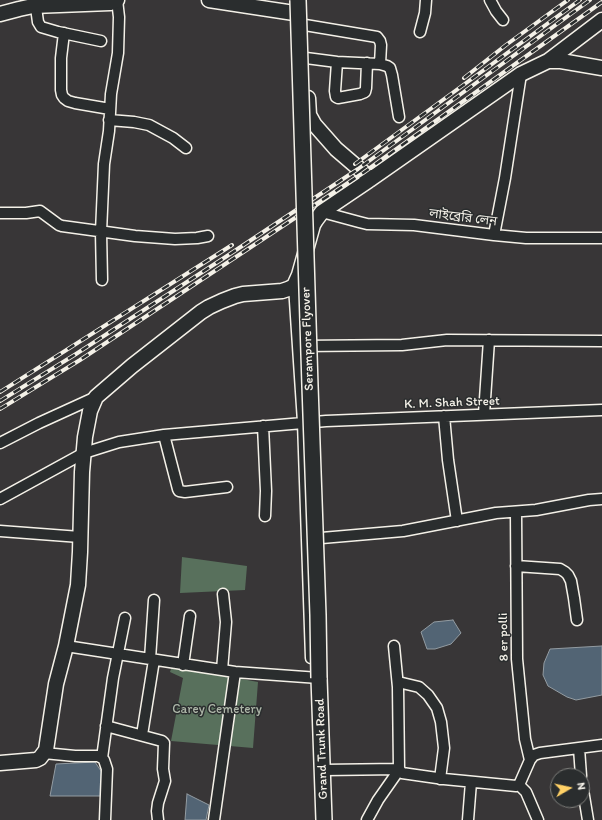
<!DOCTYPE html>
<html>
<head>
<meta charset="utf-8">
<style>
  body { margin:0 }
  #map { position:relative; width:602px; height:820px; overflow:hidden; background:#383637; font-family:Itim,sans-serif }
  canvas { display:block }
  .north { position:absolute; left:550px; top:768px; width:40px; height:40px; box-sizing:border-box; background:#2a2d2e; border:1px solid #7b7b78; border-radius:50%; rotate:81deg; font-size:11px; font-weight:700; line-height:16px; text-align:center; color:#f4f1e8 }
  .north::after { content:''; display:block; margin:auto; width:14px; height:18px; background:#ffd166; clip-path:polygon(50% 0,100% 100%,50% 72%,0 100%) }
</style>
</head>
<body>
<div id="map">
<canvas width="602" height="820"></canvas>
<div class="north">N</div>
</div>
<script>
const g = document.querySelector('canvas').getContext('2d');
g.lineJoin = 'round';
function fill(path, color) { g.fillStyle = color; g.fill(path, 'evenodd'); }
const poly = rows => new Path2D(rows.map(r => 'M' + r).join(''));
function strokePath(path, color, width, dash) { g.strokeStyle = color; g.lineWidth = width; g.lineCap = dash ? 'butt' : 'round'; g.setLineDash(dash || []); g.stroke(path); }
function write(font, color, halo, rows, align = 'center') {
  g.font = font + ' Itim,"Noto Sans Bengali",sans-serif'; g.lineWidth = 3; g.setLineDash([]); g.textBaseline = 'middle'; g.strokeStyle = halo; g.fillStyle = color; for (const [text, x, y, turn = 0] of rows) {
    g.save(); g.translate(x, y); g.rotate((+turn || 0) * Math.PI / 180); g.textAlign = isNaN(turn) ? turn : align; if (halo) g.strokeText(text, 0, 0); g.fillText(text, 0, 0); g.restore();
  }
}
const green = poly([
  [182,557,247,566,245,590,180,593],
  [172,666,258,682,253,748,171,741,183,678,170,672]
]);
const water = poly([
  [453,620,461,633,451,644,435,649,427,649,421,632,434,622,453,620],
  [602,646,602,695,576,700,567,697,548,686,543,675,544,663,550,649,602,646],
  [95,762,103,774,102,796,50,796,56,764,95,762],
  [187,794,209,805,206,820,185,820,187,794]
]);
const street = poly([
  [35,0,38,22,41,27,58,32,101,41],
  [490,0,496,11,503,20],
  [305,25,377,37,380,41,381,45,380,64],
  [420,32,425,13,426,0],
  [64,33,61,58,61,90,62,95,64,98,68,101,75,103,110,109],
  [306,58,337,62,380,64,387,66,390,68,392,75,399,117],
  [337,62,335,91,336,97,338,98,360,94,365,92,366,88,367,63],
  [109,120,134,122,149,125,173,138,186,148],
  [322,212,359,222,367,224,414,225,494,235,526,238,602,238],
  [0,213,26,213,40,211,59,225,62,226,135,236,175,239,197,238,208,236],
  [494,235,505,178,521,74],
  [102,280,101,232,104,164,109,131,111,94,118,53,119,17,117,0],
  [294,286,303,422,311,658],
  [302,346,402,345,447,340,602,341],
  [484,414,489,340],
  [444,416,448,460,457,521],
  [263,426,266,491,265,516],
  [164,435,178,489,179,491,185,492,227,487],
  [0,443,39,423,96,397],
  [0,499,84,453,119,442,164,435,326,421,602,410],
  [516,512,517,659,525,739,530,760],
  [0,531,80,537],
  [310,539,403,531,496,513,536,510,589,500,602,499],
  [516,566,560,569,565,572,568,575,571,581,574,598,577,620],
  [66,646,235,672,319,678],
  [394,646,398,687,399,769,402,773,444,779,516,786,519,785,530,760,534,755,540,753,602,745],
  [150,659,154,600],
  [183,665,190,616],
  [222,670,226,622,223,594],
  [398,682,419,687,428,695,437,708,441,722,444,748,440,779],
  [106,726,162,741,164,743,163,769,165,781,158,803,157,811,158,820],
  [142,735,154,660],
  [579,748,581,776],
  [44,753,75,756,98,756,102,758,104,760,107,769,105,820],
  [102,758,113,678,125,618],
  [323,770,399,769],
  [582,784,588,820],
  [519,785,526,792,538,820],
  [214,820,235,672],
  [367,820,378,800,399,770],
  [468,820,471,782]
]);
const secondary = poly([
  [209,0,294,13],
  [0,14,19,9,33,6,59,5,110,3,117,0],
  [548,61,602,20],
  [308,98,309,115,314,124,336,149,371,179],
  [0,763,36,760,40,758,46,750,56,684,66,646,78,585,80,552,82,472,85,437,90,411,96,397,132,366,201,312,209,307,222,301,235,296,243,294,282,291,288,289,294,286,299,275,313,225,316,220,322,212,368,181,521,74,548,61,561,61,602,68]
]);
const primary = poly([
  [319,678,324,820]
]);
const rail = poly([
  [464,78,506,45,568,0],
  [355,164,580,0],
  [0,392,232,245],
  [0,401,76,354,227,256,358,169,590,0],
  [0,409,80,360,363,173,602,2]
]);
const primaryBridge = poly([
  [298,0,310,386,318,615,319,678]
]);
const streetNames = [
  ["লাইব্রেরি লেন",463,218,7],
  ["Serampore Flyover",308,339,-92],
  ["K. M. Shah Street",452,403,-2],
  ["8 er polli",504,637,-91],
  ["Grand Trunk Road",322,749,-92]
];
const parkNames = [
  ["Carey Cemetery",217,710]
];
fill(green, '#58705c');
fill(water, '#526474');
strokePath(water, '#939ca2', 1);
strokePath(street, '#f4f1e8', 13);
strokePath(secondary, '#f4f1e8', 17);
strokePath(primary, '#f4f1e8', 18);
strokePath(street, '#2a2d2e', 10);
strokePath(secondary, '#2a2d2e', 14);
strokePath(primary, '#2a2d2e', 15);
strokePath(rail, '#f4f1e8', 4);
strokePath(rail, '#2a2d2e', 2.5, [8]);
strokePath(primaryBridge, '#f4f1e8', 18, []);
strokePath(primaryBridge, '#2a2d2e', 15);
write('13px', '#f4f1e8', '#2a2d2e', streetNames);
write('13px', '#aeb7a9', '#2a2d2e', parkNames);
</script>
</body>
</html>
